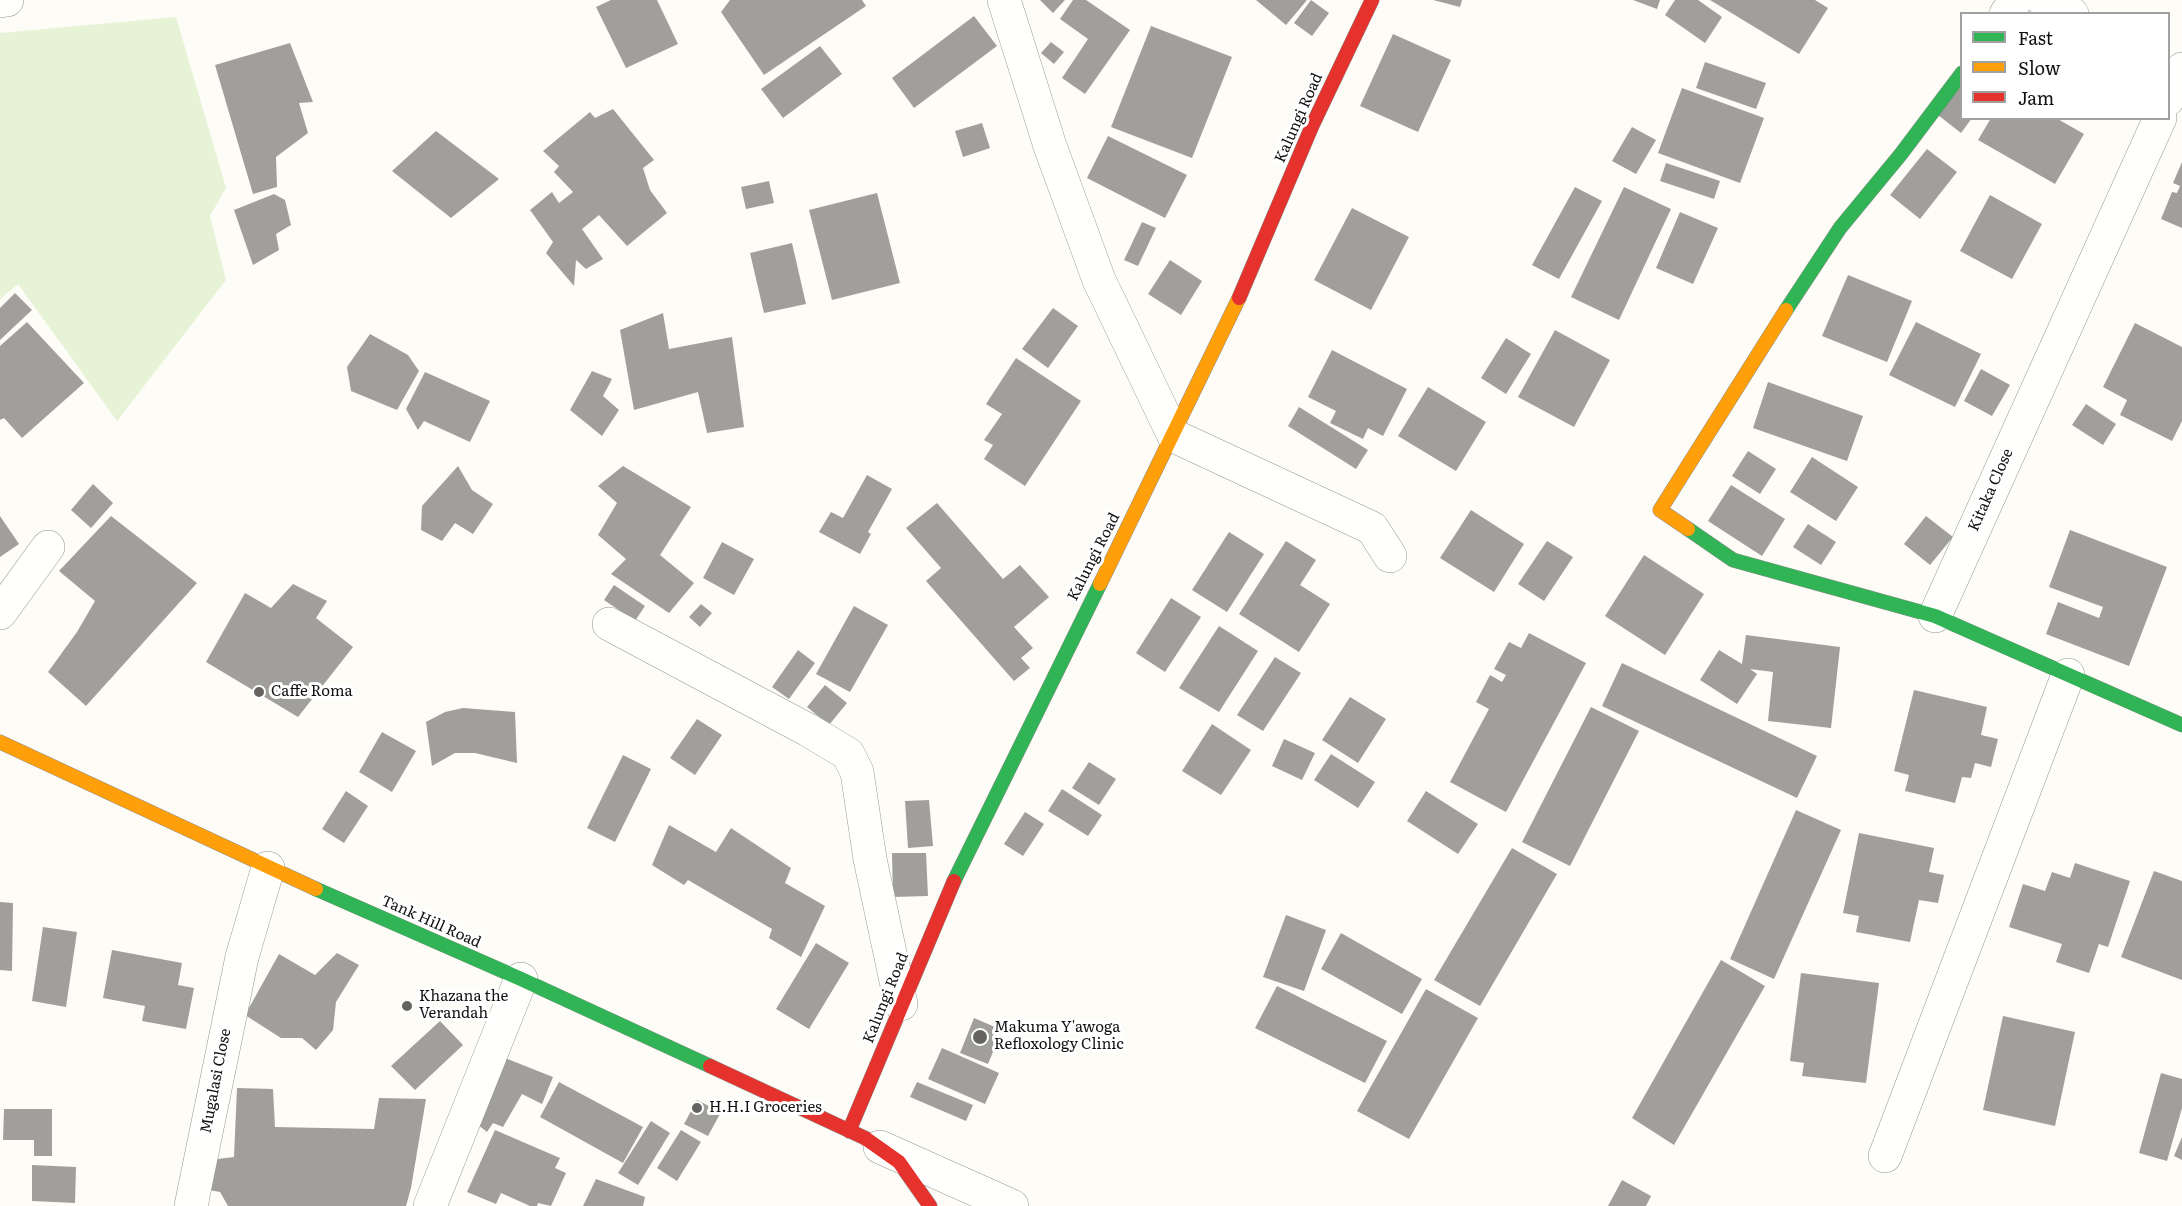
<!DOCTYPE html>
<html>
<head>
<meta charset="utf-8">
<style>
  body { margin:0 }
  #map { position:relative; width:2182px; height:1206px; overflow:hidden; background:#fdfcf7; font-family:Literata,serif }
  canvas { display:block }
  .legend { position:absolute; left:1960px; top:12px; width:210px; height:108px; box-sizing:border-box; background:#fff; border:2px solid #a0a0a0; margin:0; padding:8px 10px; list-style:none; font-size:18px; color:#111 }
  .legend li { display:flex; align-items:center; gap:12px; height:30px }
  .legend b { width:30px; border:2px solid #a0a0a0 }
</style>
</head>
<body>
<div id="map">
<canvas width="2182" height="1206"></canvas>
<ul class="legend">
<li><b style="height:8px;background:#30b455"></b>Fast</li>
<li><b style="height:8px;background:#ff9f0a"></b>Slow</li>
<li><b style="height:8px;background:#e5322d"></b>Jam</li>
</ul>
</div>
<script>
const g = document.querySelector('canvas').getContext('2d');
g.lineJoin = 'round';
function fill(path, color) { g.fillStyle = color; g.fill(path, 'evenodd'); }
const poly = rows => new Path2D(rows.map(r => 'M' + r).join(''));
function strokePath(path, color, width, dash) { g.strokeStyle = color; g.lineWidth = width; g.lineCap = dash ? 'butt' : 'round'; g.setLineDash(dash || []); g.stroke(path); }
function write(font, color, halo, rows, align = 'center') {
  g.font = font + ' Literata,serif'; g.lineWidth = 6; g.setLineDash([]); g.textBaseline = 'middle'; g.strokeStyle = halo; g.fillStyle = color; for (const [text, x, y, turn = 0] of rows) {
    g.save(); g.translate(x, y); g.rotate((+turn || 0) * Math.PI / 180); g.textAlign = isNaN(turn) ? turn : align; if (halo) g.strokeText(text, 0, 0); g.fillText(text, 0, 0); g.restore();
  }
}
const green = poly([
  [176,17,226,188,210,216,226,280,117,421,18,284,0,299,0,33]
]);
const building = poly([
  [611,0,657,0,678,44,626,68,596,7],
  [730,0,862,0,866,6,764,75,721,12],
  [1040,0,1065,0,1053,13],
  [1073,0,1086,0,1130,30,1085,94,1062,78,1088,39,1060,19],
  [1256,0,1307,0,1286,25],
  [1311,0,1329,13,1312,36,1294,23],
  [1433,0,1462,0,1460,7],
  [1633,0,1660,0,1657,9],
  [1675,0,1698,0,1722,17,1705,43,1665,15],
  [1710,0,1815,0,1828,8,1799,54],
  [974,16,997,46,914,108,892,78],
  [1151,26,1232,57,1192,158,1111,127],
  [1393,34,1451,60,1418,132,1360,106],
  [1051,42,1064,52,1054,64,1041,53],
  [290,43,313,102,299,103,308,133,276,157,277,187,253,194,215,65],
  [820,46,842,74,783,118,761,89],
  [1705,62,1766,83,1756,109,1696,88],
  [1962,85,1962,118,1972,118,1961,133,1938,115],
  [1682,88,1764,118,1740,183,1658,153],
  [613,109,654,160,643,168,650,190,667,213,627,246,599,215,582,229,603,259,586,269,576,260,574,286,546,253,553,242,530,210,552,192,559,203,573,192,554,172,559,166,543,151,590,112,595,118],
  [1991,118,2056,118,2084,134,2055,184,1978,140],
  [982,123,990,148,963,157,955,131],
  [1632,127,1656,140,1636,174,1612,161],
  [436,131,499,179,451,218,392,171],
  [1108,136,1187,175,1165,218,1087,178],
  [1927,149,1957,172,1920,219,1890,195],
  [2182,162,2182,228,2161,219,2172,192,2177,193,2180,186,2173,183],
  [1666,163,1720,181,1714,199,1660,181],
  [769,181,774,203,746,209,741,187],
  [1575,187,1602,201,1559,279,1532,265],
  [1624,187,1671,209,1619,320,1571,297],
  [877,193,900,283,832,300,809,210],
  [274,194,285,200,291,225,276,234,279,250,253,265,234,210],
  [1990,195,2042,224,2012,279,1960,251],
  [1352,208,1409,237,1371,310,1314,280],
  [1680,212,1718,228,1693,284,1656,268],
  [1142,222,1156,228,1138,266,1124,260],
  [792,243,806,304,764,313,750,253],
  [1170,260,1202,281,1181,315,1148,294],
  [1848,275,1912,301,1887,362,1822,336],
  [15,293,32,310,0,340,0,308],
  [1053,308,1078,326,1048,368,1022,349],
  [663,313,669,349,732,337,744,427,707,433,698,392,634,410,620,330],
  [27,322,84,383,22,438,4,418,0,420,0,346],
  [1916,322,1981,354,1955,407,1889,375],
  [2135,323,2182,347,2182,421,2172,441,2120,415,2127,400,2103,387],
  [1555,330,1610,360,1574,427,1518,397],
  [370,334,408,355,419,371,397,410,351,391,347,367],
  [1506,338,1531,354,1506,394,1481,378],
  [1332,350,1407,389,1383,436,1368,428,1363,439,1330,423,1336,411,1308,397],
  [1016,358,1081,401,1025,486,984,459,993,445,984,440,1002,414,986,404],
  [1981,369,2010,385,1992,416,1964,401],
  [592,371,612,379,603,396,619,410,602,436,570,410],
  [425,372,490,401,470,442,424,421,418,430,406,409],
  [1768,382,1863,416,1847,461,1753,428],
  [1428,387,1486,422,1456,471,1398,436],
  [2086,404,2116,424,2103,445,2072,425],
  [1299,407,1368,450,1356,469,1288,426],
  [1748,451,1776,469,1760,494,1732,476],
  [1812,457,1858,487,1836,521,1790,492],
  [458,466,472,490,493,504,473,534,455,523,442,541,421,530,422,506],
  [623,466,691,507,660,555,694,583,669,613,611,574,626,559,598,535,617,503,598,486],
  [867,475,892,489,868,532,871,534,860,554,819,532,831,512,843,518],
  [93,484,113,503,91,528,71,510],
  [1731,485,1785,519,1762,556,1708,521],
  [937,503,1003,579,1020,565,1049,597,1014,627,1033,648,1021,658,1030,668,1014,681,926,581,941,568,906,528],
  [1471,510,1524,544,1494,592,1440,558],
  [0,516,19,544,0,557],
  [111,516,197,583,86,706,48,672,77,632,95,601,59,571],
  [1926,516,1953,537,1930,565,1904,544],
  [1808,524,1836,542,1821,565,1793,547],
  [2070,530,2167,567,2129,666,2046,634,2058,602,2099,618,2103,607,2049,587],
  [1229,532,1264,554,1227,612,1192,590],
  [1286,541,1316,560,1300,585,1330,604,1299,652,1239,614],
  [1547,541,1573,557,1544,601,1518,584],
  [722,542,754,559,734,595,703,578],
  [1644,555,1704,594,1665,655,1605,616],
  [293,584,327,601,316,618,353,647,298,717,206,662,245,593,271,608],
  [614,585,645,606,635,621,604,600],
  [1171,598,1201,617,1165,672,1136,653],
  [701,604,712,613,700,627,689,617],
  [854,606,888,625,850,692,816,674],
  [1219,626,1258,651,1219,712,1179,688],
  [1529,633,1586,663,1506,812,1450,782,1489,709,1476,702,1490,675,1502,682,1506,675,1494,669,1509,642,1521,648],
  [1746,635,1840,647,1831,728,1768,721,1773,672,1750,669,1757,674,1737,704,1700,680,1719,650,1742,664],
  [798,650,815,663,789,699,772,687],
  [1275,657,1301,673,1263,731,1237,715],
  [1622,663,1817,756,1797,798,1602,706],
  [825,685,847,703,829,725,807,707],
  [1914,690,1987,707,1981,735,1998,739,1991,767,1975,763,1971,778,1962,777,1955,803,1905,791,1909,775,1894,771],
  [1350,697,1386,719,1358,763,1322,740],
  [1591,707,1639,731,1570,866,1522,842],
  [463,708,515,712,517,763,475,753,455,753,432,766,426,722,445,712],
  [697,719,722,735,695,775,670,758],
  [1212,724,1251,750,1221,795,1182,771],
  [382,732,416,751,392,792,359,772],
  [1284,739,1315,753,1302,780,1272,766],
  [1331,754,1375,782,1358,808,1314,780],
  [623,755,651,769,615,842,587,828],
  [1089,762,1116,779,1099,805,1072,788],
  [1062,789,1102,815,1088,836,1048,811],
  [346,791,368,806,344,843,322,829],
  [1426,791,1478,824,1458,854,1407,821],
  [929,800,933,846,908,848,905,801],
  [1796,810,1841,830,1774,979,1730,959],
  [1025,812,1044,824,1023,856,1004,844],
  [669,825,716,852,731,828,791,868,785,883,825,906,801,957,769,938,772,929,688,880,684,885,652,865],
  [1859,833,1934,848,1929,872,1944,875,1938,903,1919,900,1910,942,1856,932,1859,916,1843,913],
  [1512,848,1557,874,1480,1006,1434,980],
  [892,853,926,853,928,896,893,897],
  [2075,863,2130,881,2108,947,2099,944,2089,973,2056,962,2062,944,2009,927,2023,884,2045,891,2052,872,2070,878],
  [2154,871,2182,881,2182,980,2121,957],
  [0,902,13,903,12,971,0,970],
  [1286,915,1326,930,1304,991,1263,977],
  [43,927,77,932,66,1007,32,1001],
  [1341,933,1422,979,1402,1014,1321,969],
  [816,943,849,963,809,1029,776,1009],
  [112,950,182,963,178,985,194,988,186,1029,142,1021,145,1006,103,998],
  [337,953,359,965,336,1002,333,1030,316,1050,302,1038,281,1038,245,1015,279,954,315,975],
  [1721,960,1765,986,1674,1145,1632,1118],
  [1801,973,1879,983,1866,1083,1802,1076,1804,1063,1790,1061],
  [1277,986,1387,1041,1365,1083,1255,1028],
  [1426,989,1478,1018,1409,1139,1357,1111],
  [2003,1016,2075,1032,2055,1126,1983,1110],
  [974,1018,1002,1030,988,1064,960,1053],
  [440,1021,463,1045,415,1090,391,1066],
  [942,1048,999,1073,985,1104,928,1079],
  [500,1056,553,1077,542,1104,522,1094,503,1127,493,1123,487,1132,473,1121],
  [2161,1073,2182,1079,2182,1108,2167,1161,2139,1153],
  [559,1082,643,1127,623,1163,540,1117],
  [917,1082,973,1105,966,1121,910,1097],
  [237,1088,273,1089,275,1127,374,1129,379,1098,426,1099,411,1188,406,1206,228,1206,220,1192,209,1190,209,1160,234,1157],
  [697,1100,721,1112,708,1136,684,1124],
  [4,1109,52,1109,52,1156,34,1156,34,1140,3,1140],
  [651,1121,670,1133,638,1185,618,1173],
  [495,1130,560,1158,555,1168,566,1173,551,1206,538,1203,537,1206,530,1206,501,1193,496,1204,467,1192],
  [681,1130,701,1142,677,1181,657,1168],
  [2182,1137,2182,1160,2174,1156],
  [32,1165,76,1167,75,1203,32,1201],
  [596,1179,645,1197,643,1206,583,1206],
  [1622,1180,1651,1196,1646,1206,1608,1206]
]);
const street = poly([
  [1004,0,1050,146,1099,280,1174,436,1372,528,1390,556],
  [2043,0,2072,14],
  [0,1,7,0],
  [2006,14,2016,0],
  [2168,99,2182,69],
  [0,613,48,547],
  [1935,616,2160,118],
  [609,624,808,730,848,754,857,772,870,859,901,1004],
  [880,1147,1012,1206],
  [1885,1156,2068,675],
  [191,1206,242,957,268,868],
  [430,1206,521,979]
]);
const fast = poly([
  [1786,310,1840,228,1901,154,1962,73],
  [1688,529,1733,560,1935,616,2182,725],
  [954,881,1100,584],
  [316,889,521,979,710,1066]
]);
const slow = poly([
  [1688,529,1660,510,1786,310],
  [1100,584,1239,298],
  [0,742,316,889]
]);
const jam = poly([
  [1239,298,1312,126,1372,0],
  [710,1066,865,1138,899,1162,930,1206],
  [849,1131,954,881]
]);
const markers = [
  [259,692,6,"#646362"],
  [407,1006,6,"#646362"],
  [980,1037,8,"#646362"],
  [697,1108,6,"#646362"]
];
const streetNames = [
  ["Kalungi Road",1299,118,-66],
  ["Kitaka Close",1991,490,-66],
  ["Kalungi Road",1094,557,-63],
  ["Tank Hill Road",431,922,24],
  ["Kalungi Road",886,998,-68],
  ["Mugalasi Close",216,1081,-79]
];
const poiNames = [
  ["Caffe Roma",271,692],
  ["Khazana the",419,997],
  ["Verandah",419,1014],
  ["Makuma Y'awoga",994,1028],
  ["Refloxology Clinic",994,1045],
  ["H.H.I Groceries",709,1108]
];
fill(green, '#e7f3d7');
fill(building, '#a19f9c');
strokePath(street, '#979795', 34);
strokePath(fast, '#8e8d8b', 15);
strokePath(slow, '#8e8d8b', 15);
strokePath(jam, '#8e8d8b', 15);
strokePath(street, '#fffffe', 33);
strokePath(fast, '#30b455', 14);
strokePath(slow, '#ff9f0a', 14);
strokePath(jam, '#e5322d', 14);
for (const [x, y, r, color] of markers) { const dot = new Path2D(); dot.arc(x, y, r, 0, 2 * Math.PI); g.fillStyle = color; g.fill(dot); strokePath(dot, '#fff', 2); }
write('15px', '#111', '#fff', streetNames);
write('15px', '#111', '#fff', poiNames, 'left');
</script>
</body>
</html>
